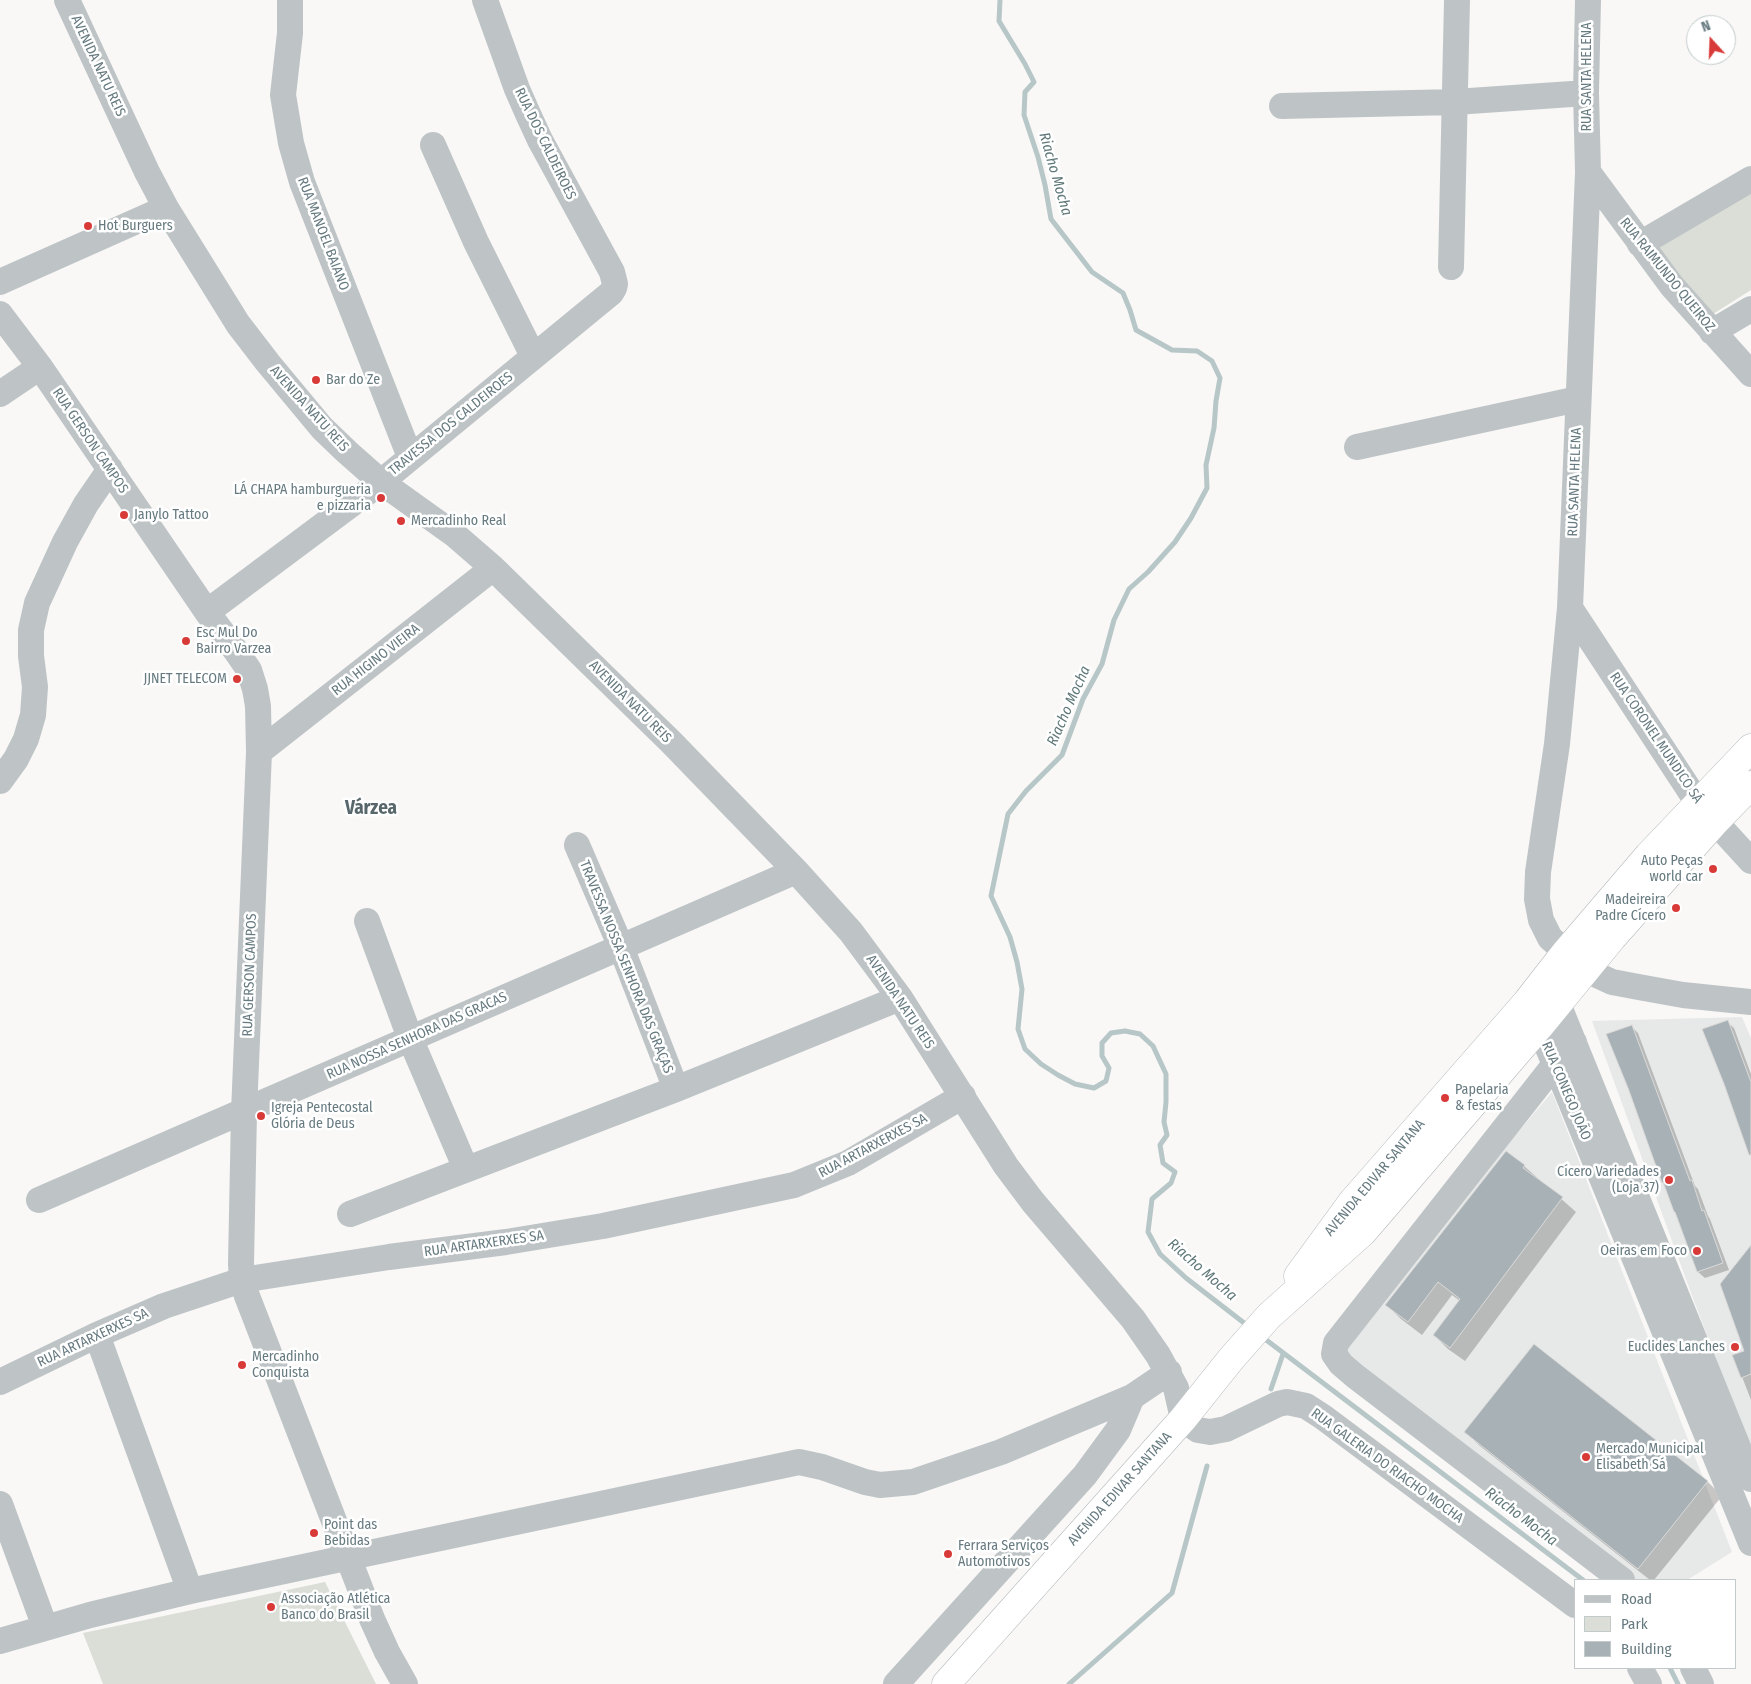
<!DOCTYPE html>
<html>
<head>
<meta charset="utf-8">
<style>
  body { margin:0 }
  #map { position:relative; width:1751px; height:1684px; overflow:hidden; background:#f9f8f7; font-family:"Fira Sans Condensed",sans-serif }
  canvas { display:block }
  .legend { position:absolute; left:1574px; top:1579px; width:162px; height:90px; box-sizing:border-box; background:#fff; border:1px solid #c2cacc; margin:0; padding:6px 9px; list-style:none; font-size:15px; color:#667a80 }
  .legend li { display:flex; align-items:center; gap:10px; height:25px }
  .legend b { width:25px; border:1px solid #c2cacc }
  .north { position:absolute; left:1686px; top:15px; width:50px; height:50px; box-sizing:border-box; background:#fff; border:1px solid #c2cacc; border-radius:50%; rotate:340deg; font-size:14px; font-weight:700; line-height:20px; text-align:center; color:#667a80 }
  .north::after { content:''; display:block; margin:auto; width:18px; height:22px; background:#d83a38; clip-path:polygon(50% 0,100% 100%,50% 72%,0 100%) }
</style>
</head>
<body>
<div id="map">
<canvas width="1751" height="1684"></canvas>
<ul class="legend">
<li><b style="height:6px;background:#bec4c6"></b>Road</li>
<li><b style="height:14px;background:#daded6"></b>Park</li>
<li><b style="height:14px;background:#a8b2b6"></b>Building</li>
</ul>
<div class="north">N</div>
</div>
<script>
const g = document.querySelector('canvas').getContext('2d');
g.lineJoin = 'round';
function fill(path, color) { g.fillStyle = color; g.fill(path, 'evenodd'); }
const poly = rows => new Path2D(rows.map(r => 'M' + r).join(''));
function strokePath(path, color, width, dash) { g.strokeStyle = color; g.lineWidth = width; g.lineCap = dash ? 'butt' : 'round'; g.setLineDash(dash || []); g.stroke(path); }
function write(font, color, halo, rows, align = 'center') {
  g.font = font + ' "Fira Sans Condensed",sans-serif'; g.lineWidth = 5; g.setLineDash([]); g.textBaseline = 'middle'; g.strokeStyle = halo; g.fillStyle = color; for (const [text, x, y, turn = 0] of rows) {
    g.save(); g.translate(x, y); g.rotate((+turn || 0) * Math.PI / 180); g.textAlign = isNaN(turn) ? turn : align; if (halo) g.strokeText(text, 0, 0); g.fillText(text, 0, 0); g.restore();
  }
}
const built = poly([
  [1742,1017,1751,1038,1751,1452,1691,1293,1592,1021],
  [1552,1092,1732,1552,1687,1580,1637,1580,1343,1355,1442,1222]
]);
const green = poly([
  [1751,187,1751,290,1710,316,1654,244],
  [325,1582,376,1684,103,1684,83,1633]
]);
const shadow = poly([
  [1727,1022,1734,1028,1751,1074,1751,1153],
  [1631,1026,1638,1033,1695,1186,1698,1189,1708,1216,1710,1219,1729,1270,1705,1278,1698,1272,1608,1035],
  [1524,1166,1576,1212,1465,1361,1448,1349,1434,1335,1460,1301,1452,1295,1422,1335,1401,1319,1387,1305],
  [1751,1247,1751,1400,1734,1356,1746,1351],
  [1535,1346,1708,1482,1722,1496,1654,1580,1650,1580,1480,1446,1466,1432]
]);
const stream = poly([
  [1000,0,999,21,1025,64,1034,82,1025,92,1024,115,1038,157,1045,185,1051,219,1092,272,1123,293,1130,310,1136,330,1172,350,1197,351,1212,361,1220,378,1216,401,1214,428,1206,465,1207,488,1191,518,1175,542,1148,572,1129,589,1114,620,1102,664,1083,699,1062,755,1026,791,1008,814,991,896,1010,937,1017,962,1022,989,1018,1029,1025,1049,1041,1064,1058,1075,1075,1084,1094,1088,1106,1081,1109,1068,1102,1056,1102,1043,1111,1033,1125,1031,1140,1034,1153,1046,1166,1074,1166,1102,1164,1122,1167,1135,1160,1145,1163,1163,1175,1172,1171,1183,1152,1199,1148,1232,1160,1254,1186,1278,1248,1326],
  [1261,1336,1583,1580],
  [1271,1389,1283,1354],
  [1670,1668,1678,1684],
  [1069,1684,1172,1593,1207,1466]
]);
const building = poly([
  [1728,1020,1751,1082,1751,1155,1749,1155,1724,1084,1702,1029,1728,1020],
  [1632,1025,1690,1181,1692,1180,1702,1211,1704,1210,1723,1263,1697,1272,1675,1212,1674,1212,1663,1182,1662,1183,1628,1088,1606,1034,1632,1025],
  [1506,1151,1525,1165,1523,1168,1563,1197,1450,1348,1433,1335,1460,1299,1438,1282,1408,1322,1385,1305,1506,1151],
  [1751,1245,1751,1374,1741,1378,1732,1355,1744,1351,1720,1284,1751,1245],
  [1534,1344,1708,1481,1638,1569,1464,1432,1534,1344]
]);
const minor = poly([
  [67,0,147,172,166,208,238,324,268,363,322,428,347,452,381,482,455,535,493,568,672,743,796,871,851,932,900,998,1006,1166,1033,1202,1133,1319,1158,1355,1176,1388,1183,1419,1198,1430,1210,1432,1226,1429,1278,1404,1287,1402,1306,1406,1323,1417,1575,1605],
  [290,0,290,33,283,95,291,143,302,182,410,457],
  [1588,0,1586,93,1588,172,1570,608,1557,744,1538,872,1537,899,1541,920,1550,938,1586,970,1612,982,1644,988,1683,995,1751,1002],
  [1282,106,1455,102,1586,93],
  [433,145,476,242,533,356],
  [1588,172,1672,286,1751,374],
  [1640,244,1751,179],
  [1451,267,1457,0],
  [0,282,166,208],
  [0,314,40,367,207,612,236,651,249,670,255,689,258,706,259,752,244,1112,241,1264,242,1280,247,1296,372,1619,387,1652,405,1684],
  [1712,332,1751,309],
  [0,394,40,367],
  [1357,447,1578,399],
  [1570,608,1698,803,1751,861],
  [207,612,381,482,611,293,614,288,615,284,612,272,540,140,528,114,517,89,485,0],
  [259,752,493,568],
  [0,781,16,759,26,739,33,715,35,687,31,656,31,630,37,603,65,542,86,504,110,469],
  [577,845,621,947,676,1089],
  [367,921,410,1038,466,1169],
  [1558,1004,1751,1479],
  [1529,1008,1539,1027,1564,1085,1751,1543],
  [1574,1042,1555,1064,1336,1343,1334,1354,1341,1364,1355,1376,1622,1580],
  [39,1200,796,871],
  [350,1214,676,1089,900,998],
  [97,1335,190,1591],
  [0,1382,97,1335,164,1306,242,1280,389,1257,506,1242,603,1226,794,1185,848,1163,963,1096],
  [0,1504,45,1627],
  [0,1641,90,1615,190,1591,799,1462,822,1467,865,1482,880,1485,913,1482,1001,1452,1132,1397,1169,1372],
  [1640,1668,1649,1684],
  [1693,1668,1701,1684],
  [896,1684,1085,1475,1118,1430,1132,1397]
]);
const highway = poly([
  [1298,1276,1352,1202,1526,1003,1565,953,1648,856,1751,748],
  [946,1684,1183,1419,1231,1359,1269,1316,1363,1232,1539,1027,1612,938,1715,822,1751,785]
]);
const markers = [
  [88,226,5,"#d83a38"],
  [316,380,5,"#d83a38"],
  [381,498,5,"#d83a38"],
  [124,515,5,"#d83a38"],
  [401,521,5,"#d83a38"],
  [186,641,5,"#d83a38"],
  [237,679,5,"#d83a38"],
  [1713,869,5,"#d83a38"],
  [1676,908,5,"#d83a38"],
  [1445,1098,5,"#d83a38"],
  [261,1116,5,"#d83a38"],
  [1669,1180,5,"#d83a38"],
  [1697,1251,5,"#d83a38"],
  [1735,1347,5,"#d83a38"],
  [242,1365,5,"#d83a38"],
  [1586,1457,5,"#d83a38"],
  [314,1533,5,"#d83a38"],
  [948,1554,5,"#d83a38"],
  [271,1607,5,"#d83a38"]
];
const streetNames = [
  ["AVENIDA NATU REIS",98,66,65],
  ["RUA SANTA HELENA",1587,77,-90],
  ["RUA DOS CALDEIROES",545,144,64],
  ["RUA MANOEL BAIANO",323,234,69],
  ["RUA RAIMUNDO QUEIROZ",1667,275,51],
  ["AVENIDA NATU REIS",309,409,48],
  ["TRAVESSA DOS CALDEIROES",451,424,-39],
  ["RUA GERSON CAMPOS",90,441,56],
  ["RUA SANTA HELENA",1575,482,-88],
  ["RUA HIGINO VIEIRA",376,660,-38],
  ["AVENIDA NATU REIS",630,702,45],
  ["RUA CORONEL MUNDICO SÁ",1656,738,56],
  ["TRAVESSA NOSSA SENHORA DAS GRAÇAS",626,967,68],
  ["RUA GERSON CAMPOS",250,975,-88],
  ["AVENIDA NATU REIS",900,1002,56],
  ["RUA NOSSA SENHORA DAS GRACAS",417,1036,-24],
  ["RUA CONEGO JOÃO",1566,1091,67],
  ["RUA ARTARXERXES SA",873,1146,-28],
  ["AVENIDA EDIVAR SANTANA",1375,1178,-50],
  ["RUA ARTARXERXES SA",484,1244,-8],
  ["RUA ARTARXERXES SA",93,1338,-25],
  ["RUA GALERIA DO RIACHO MOCHA",1387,1466,36],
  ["AVENIDA EDIVAR SANTANA",1120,1489,-48]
];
const poiNames = [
  ["Hot Burguers",98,226],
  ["Bar do Ze",326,380],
  ["LÁ CHAPA hamburgueria",371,490,"right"],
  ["e pizzaria",371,506,"right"],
  ["Janylo Tattoo",134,515],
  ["Mercadinho Real",411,521],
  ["Esc Mul Do",196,633],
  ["Bairro Varzea",196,649],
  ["JJNET TELECOM",227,679,"right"],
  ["Auto Peças",1703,861,"right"],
  ["world car",1703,877,"right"],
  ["Madeireira",1666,900,"right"],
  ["Padre Cícero",1666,916,"right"],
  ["Papelaria",1455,1090],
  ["& festas",1455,1106],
  ["Igreja Pentecostal",271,1108],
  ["Glória de Deus",271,1124],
  ["Cícero Variedades",1659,1172,"right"],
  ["(Loja 37)",1659,1188,"right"],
  ["Oeiras em Foco",1687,1251,"right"],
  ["Euclides Lanches",1725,1347,"right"],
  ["Mercadinho",252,1357],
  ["Conquista",252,1373],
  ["Mercado Municipal",1596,1449],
  ["Elisabeth Sá",1596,1465],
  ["Point das",324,1525],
  ["Bebidas",324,1541],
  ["Ferrara Serviços",958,1546],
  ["Automotivos",958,1562],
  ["Associação Atlética",281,1599],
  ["Banco do Brasil",281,1615]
];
const waterNames = [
  ["Riacho Mocha",1055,174,74],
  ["Riacho Mocha",1069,706,-66],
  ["Riacho Mocha",1202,1270,41],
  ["Riacho Mocha",1521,1517,37]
];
const districtNames = [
  ["Várzea",371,809]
];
fill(built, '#e7e8e8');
fill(green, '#daded6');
fill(shadow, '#0003');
strokePath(stream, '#b7c6c7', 5);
fill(building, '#a8b2b6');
strokePath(building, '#dbdad9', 1);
strokePath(highway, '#b4b9bb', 29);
strokePath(minor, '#bec4c6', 26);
strokePath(highway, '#fff', 28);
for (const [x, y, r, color] of markers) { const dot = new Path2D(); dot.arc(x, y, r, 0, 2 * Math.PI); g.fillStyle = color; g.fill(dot); strokePath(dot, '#fff', 2); }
write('14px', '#667a80', '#fff', streetNames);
write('14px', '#667a80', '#fff', poiNames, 'left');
write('italic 15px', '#607879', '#fff', waterNames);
write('bold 19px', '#57676b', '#fff', districtNames);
</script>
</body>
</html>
